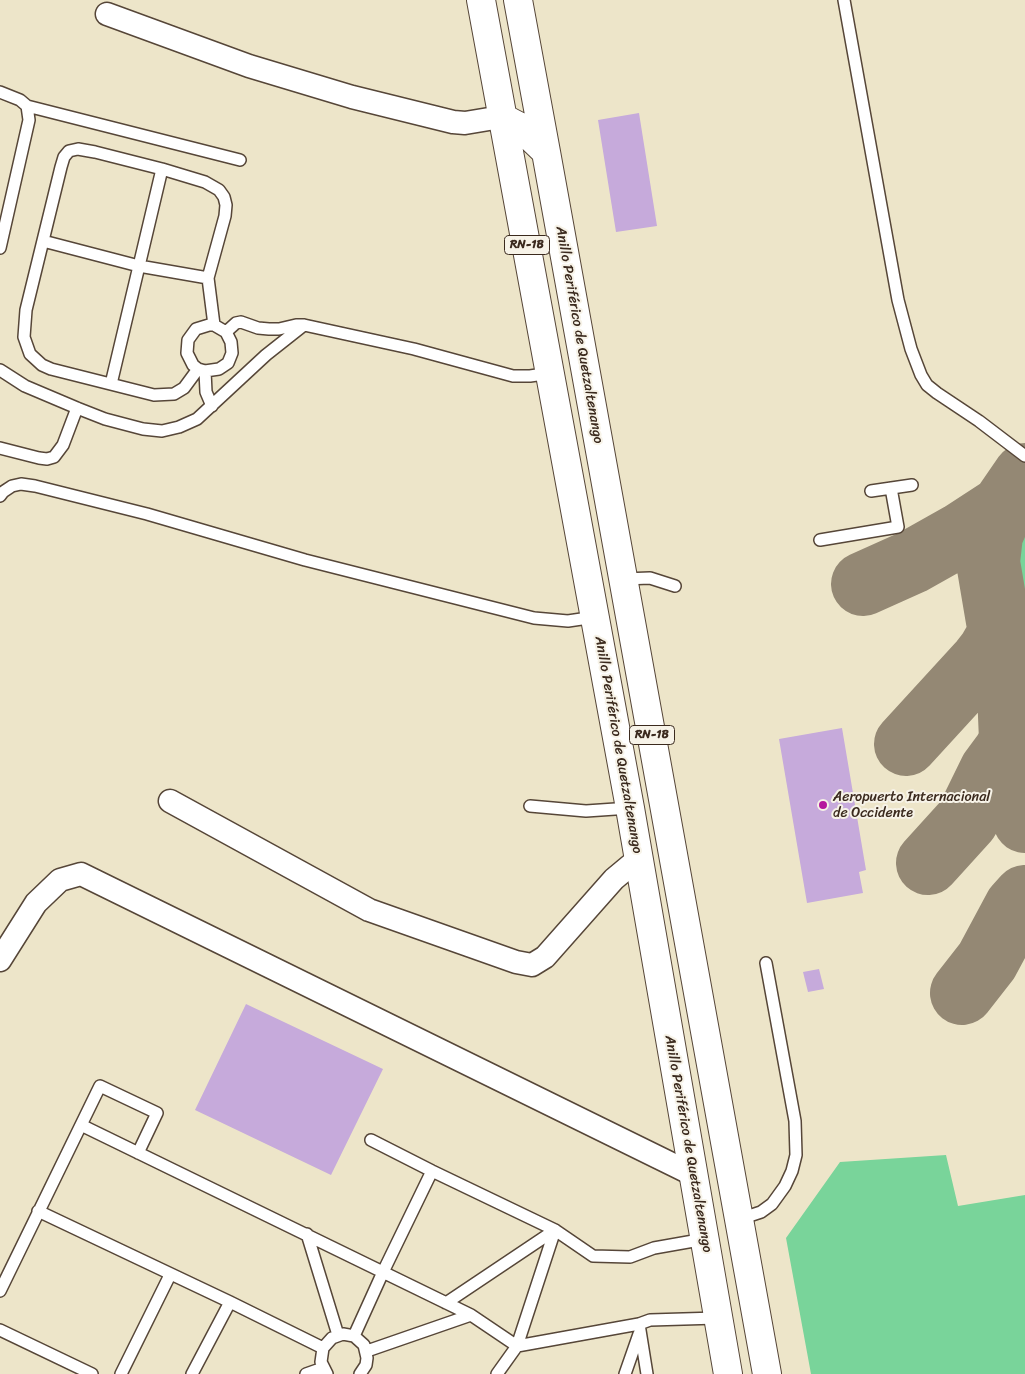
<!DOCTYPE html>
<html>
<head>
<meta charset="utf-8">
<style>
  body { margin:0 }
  canvas { display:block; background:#ede5c9 }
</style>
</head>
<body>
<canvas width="1025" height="1374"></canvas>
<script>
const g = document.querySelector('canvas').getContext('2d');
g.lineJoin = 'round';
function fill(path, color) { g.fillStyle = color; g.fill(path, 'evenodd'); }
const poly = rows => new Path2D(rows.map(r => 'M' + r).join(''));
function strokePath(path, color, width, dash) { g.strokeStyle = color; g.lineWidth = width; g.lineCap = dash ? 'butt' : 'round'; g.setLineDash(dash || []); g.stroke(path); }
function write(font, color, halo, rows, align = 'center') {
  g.font = font + ' Sriracha,sans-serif'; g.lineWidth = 4; g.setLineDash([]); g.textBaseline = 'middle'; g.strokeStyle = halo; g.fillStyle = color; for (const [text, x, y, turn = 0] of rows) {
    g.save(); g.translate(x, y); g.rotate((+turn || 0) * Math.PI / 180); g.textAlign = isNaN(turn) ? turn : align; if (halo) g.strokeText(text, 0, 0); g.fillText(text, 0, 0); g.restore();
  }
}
const green = poly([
  [1025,528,1025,648,1012,573,1014,554],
  [946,1155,958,1206,1025,1195,1025,1374,811,1374,786,1238,840,1162]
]);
const taxiway = poly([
  [1025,475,1003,507,991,535,988,562,1000,633,1008,668,1011,740,1025,821],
  [863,584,912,562,960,535,1003,507],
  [906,744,982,661,989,652,1000,633],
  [928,863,967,820,991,771,1005,752,1011,740],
  [962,993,987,961,1016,907,1025,897]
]);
const building = poly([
  [639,113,657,226,616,232,598,120],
  [842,728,866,870,859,872,863,893,807,903,779,739],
  [819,969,824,989,808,992,803,972],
  [246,1004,383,1069,331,1175,195,1110]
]);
const service = poly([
  [844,0,898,300,911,349,921,375,927,385,937,393,979,421,1025,456],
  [0,92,20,100,27,106,240,160],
  [43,241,139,266,208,278],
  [0,248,29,120,27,106],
  [209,325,214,325,226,332,231,342,232,353,228,363,219,369,205,371,198,369,193,365,187,353,188,340,196,329,209,325],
  [226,332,236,323,241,322,258,328,269,329,279,329,296,325,304,325,414,349,513,376,530,376,551,373],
  [198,369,184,388,174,394,154,395,51,369,42,365,30,354,24,337,26,310,61,167,64,157,69,151,78,149,95,152,162,169,205,182,219,190,224,197,226,205,225,216,208,278,214,325],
  [0,370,25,386,77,408,105,419,143,429,162,431,179,427,197,419,266,355,304,325],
  [205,371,206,392,212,406],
  [111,384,162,169],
  [0,448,39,458,47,459,54,457,63,445,77,408],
  [871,491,912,485],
  [0,496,3,492,12,486,21,484,35,486,147,514,305,560,534,618,568,621,595,617],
  [820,540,898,527,891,488],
  [624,579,650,578,675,586],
  [530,806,586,811,630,808],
  [81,1125,471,1315,517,1346,639,1324,650,1320,717,1318],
  [371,1140,432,1171,555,1230,593,1256,630,1257,654,1248,705,1239],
  [38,1211,230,1302,323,1348],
  [740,1219,761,1212,772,1204,785,1186,792,1171,796,1155,795,1121,766,963],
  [307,1234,338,1335],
  [0,1291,100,1086,157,1113,138,1153],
  [446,1303,555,1230],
  [639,1324,647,1374],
  [0,1330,92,1374],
  [354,1336,383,1272,432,1171],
  [367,1351,471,1315],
  [121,1374,170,1275],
  [192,1374,230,1302],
  [306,1374,323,1368],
  [327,1374,321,1362,323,1348,332,1338,343,1334,354,1336,364,1345,367,1358,366,1365,360,1374],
  [497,1374,517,1346,555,1230],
  [625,1374,639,1334]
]);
const minor = poly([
  [107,14,249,66,352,97,453,122,465,123,501,117],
  [170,801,369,910,516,962,532,965,545,957,614,879,638,859],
  [0,960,36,903,60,880,81,874,694,1175]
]);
const trunk = poly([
  [481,0,630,808,728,1374],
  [518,0,546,152],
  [501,117,520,127,546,152,767,1374]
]);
const markers = [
  [823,805,5,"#b5179e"]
];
const shields = [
  [527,245,45],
  [652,735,45]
];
const shieldNames = [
  ["RN-1B",527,245],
  ["RN-1B",652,735]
];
const streetNames = [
  ["Anillo Periférico de Quetzaltenango",579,335,80],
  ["Anillo Periférico de Quetzaltenango",618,745,80],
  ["Anillo Periférico de Quetzaltenango",688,1144,80]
];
const poiNames = [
  ["Aeropuerto Internacional",833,797],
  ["de Occidente",833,813]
];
fill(green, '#79d49a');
strokePath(taxiway, '#948874', 64);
fill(building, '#c6aadb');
strokePath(service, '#564638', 14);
strokePath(minor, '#564638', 25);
strokePath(trunk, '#564638', 30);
strokePath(service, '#fff', 11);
strokePath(minor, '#fff', 22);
strokePath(trunk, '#fff', 28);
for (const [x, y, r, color] of markers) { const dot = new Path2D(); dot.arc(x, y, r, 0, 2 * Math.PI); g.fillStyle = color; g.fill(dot); strokePath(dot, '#f7f3e8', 2); }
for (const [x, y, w] of shields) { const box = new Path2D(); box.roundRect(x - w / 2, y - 9.5, w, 19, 4); g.fillStyle = '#f7f3e8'; g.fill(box); strokePath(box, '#3b2a1e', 1); }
write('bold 12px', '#3b2a1e', null, shieldNames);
write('14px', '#3b2a1e', '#f7f3e8', streetNames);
write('14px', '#3b2a1e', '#f7f3e8', poiNames, 'left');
</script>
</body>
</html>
